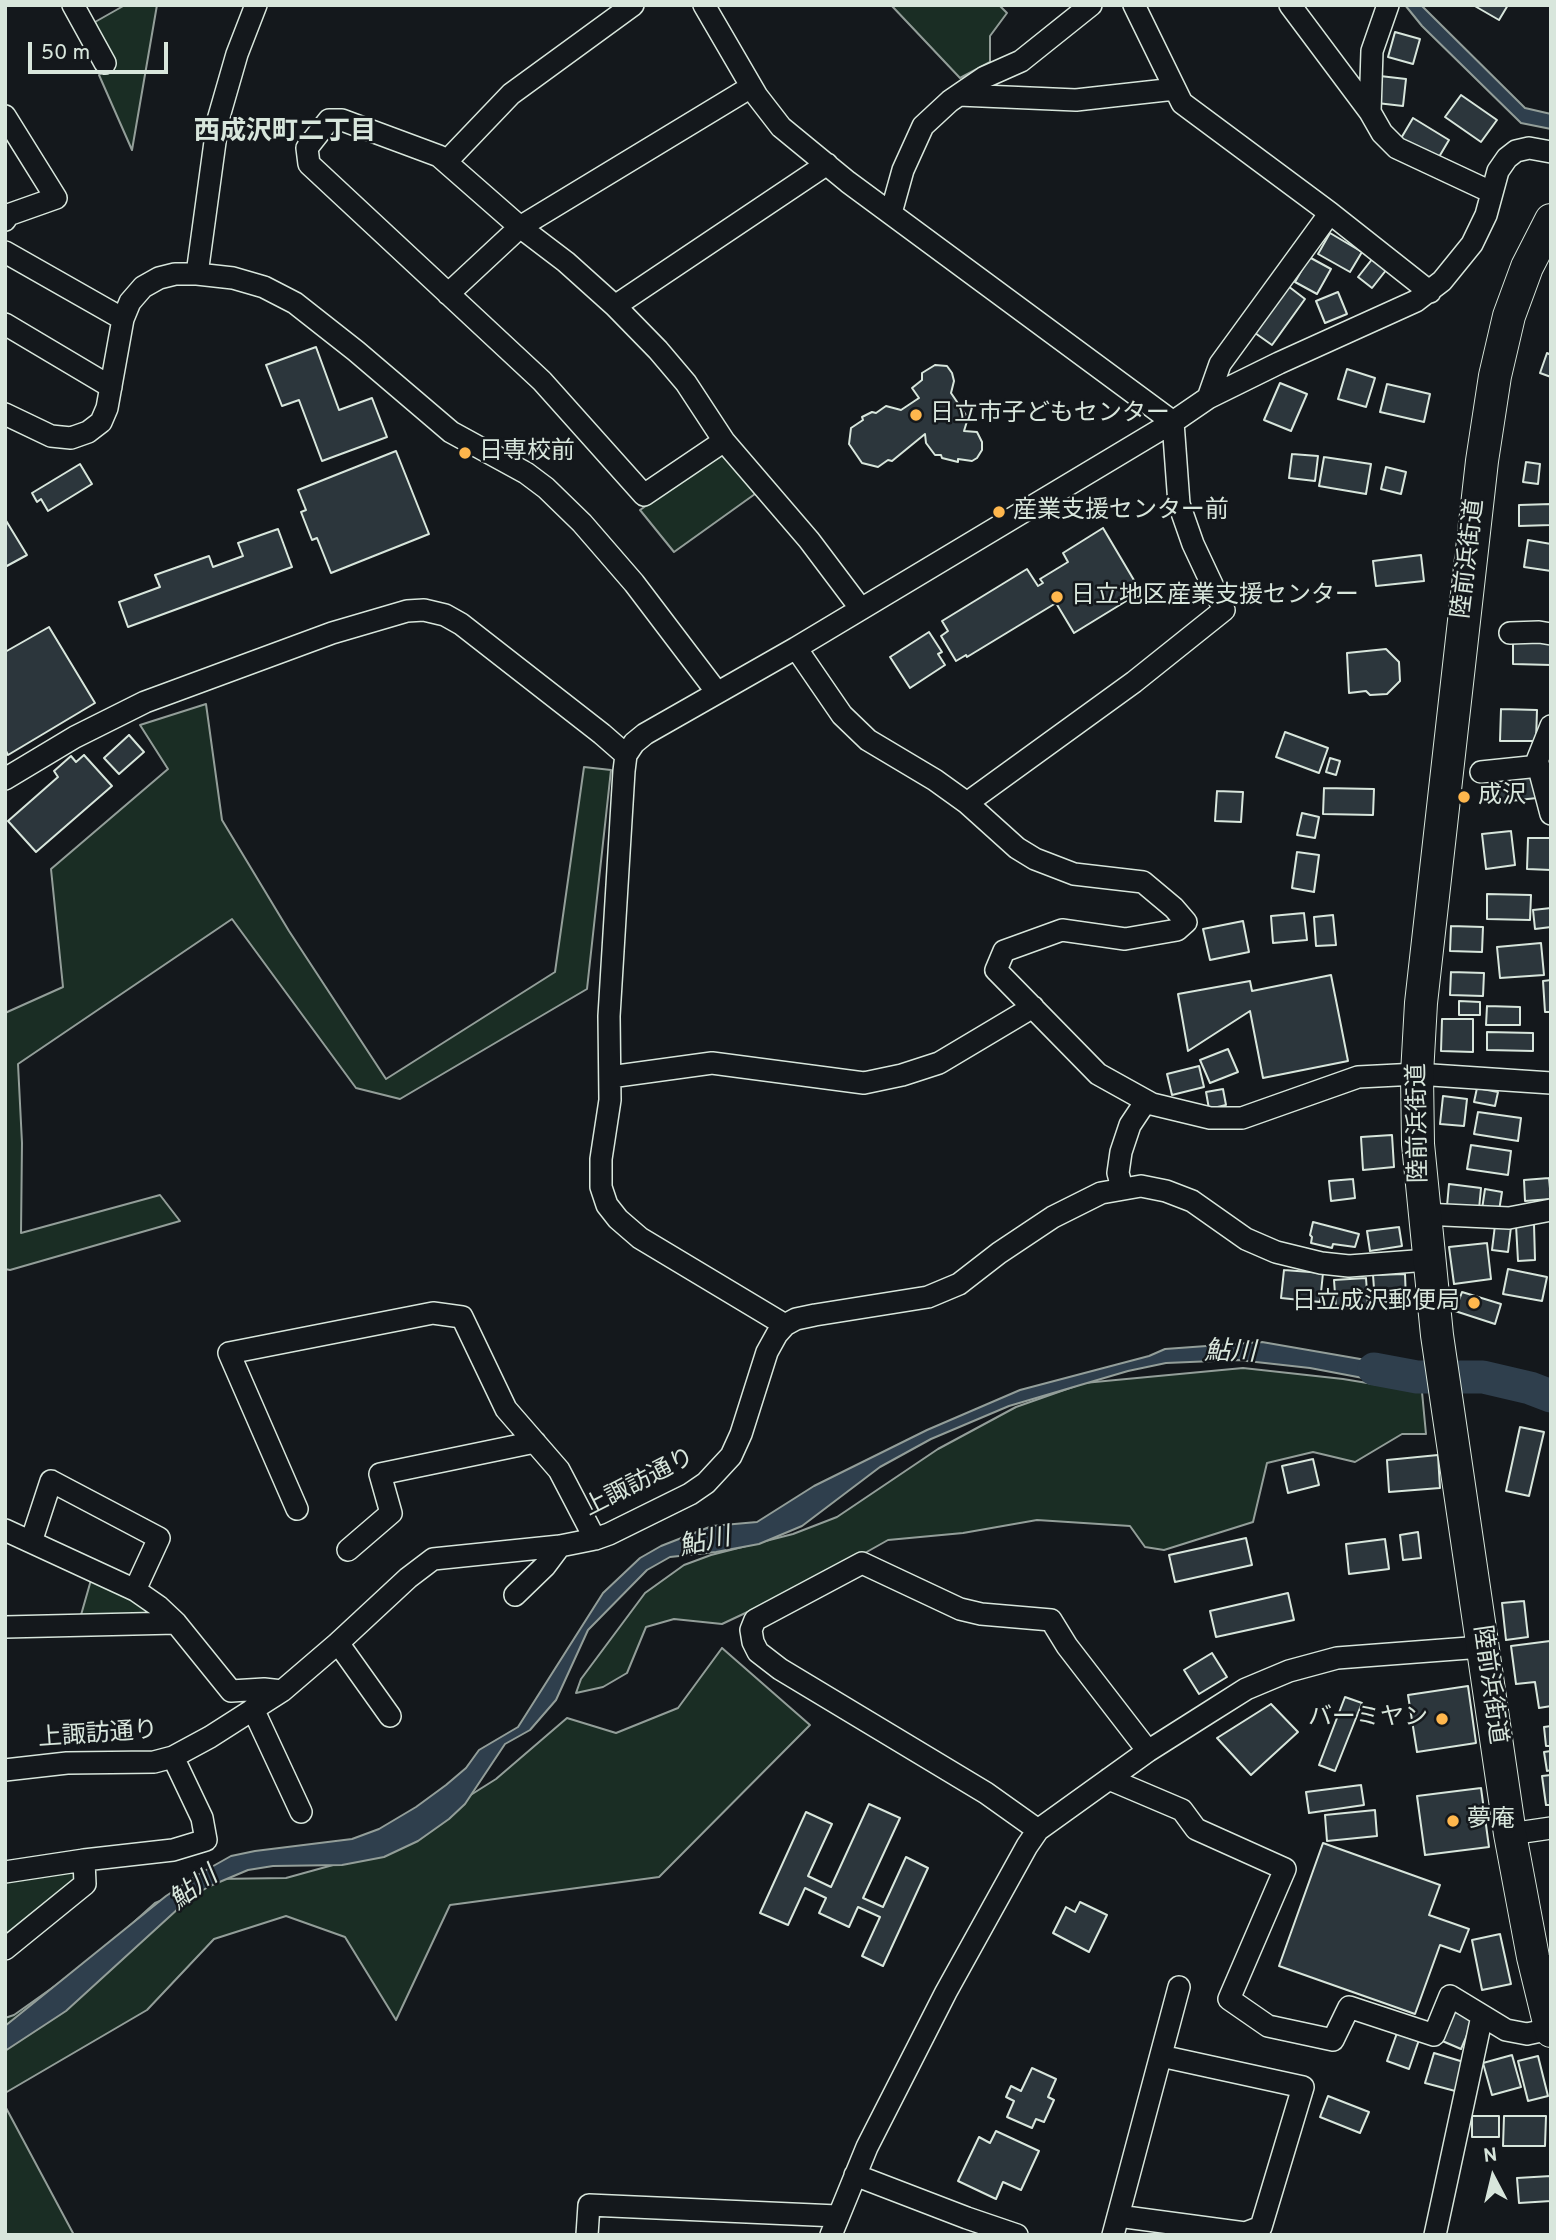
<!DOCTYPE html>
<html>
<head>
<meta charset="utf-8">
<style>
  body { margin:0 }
  #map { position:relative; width:1556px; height:2240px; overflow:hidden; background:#14181c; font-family:Overpass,sans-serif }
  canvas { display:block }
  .frame { position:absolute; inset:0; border:7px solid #d8e6dc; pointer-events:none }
  .north { position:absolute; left:1458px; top:2142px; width:70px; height:70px; -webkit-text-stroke:5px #14181c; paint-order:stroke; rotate:353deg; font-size:19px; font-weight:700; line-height:28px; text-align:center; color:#d8e6dc }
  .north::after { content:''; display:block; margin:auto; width:24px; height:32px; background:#d8e6dc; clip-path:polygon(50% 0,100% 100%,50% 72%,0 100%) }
  .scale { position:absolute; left:28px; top:42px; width:140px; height:32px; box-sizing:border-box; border:4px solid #d8e6dc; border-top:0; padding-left:9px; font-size:21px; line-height:24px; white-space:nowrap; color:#d8e6dc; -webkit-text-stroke:5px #14181c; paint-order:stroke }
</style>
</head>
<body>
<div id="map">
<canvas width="1556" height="2240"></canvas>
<div class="frame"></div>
<div class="north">N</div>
<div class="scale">50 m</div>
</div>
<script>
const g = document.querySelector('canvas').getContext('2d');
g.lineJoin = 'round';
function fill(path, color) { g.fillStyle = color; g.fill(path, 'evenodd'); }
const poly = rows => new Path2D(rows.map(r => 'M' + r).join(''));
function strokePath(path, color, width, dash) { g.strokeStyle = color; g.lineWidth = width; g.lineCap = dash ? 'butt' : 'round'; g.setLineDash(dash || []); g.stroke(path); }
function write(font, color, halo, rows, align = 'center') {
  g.font = font + ' Overpass,"Noto Sans JP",sans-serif'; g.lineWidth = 5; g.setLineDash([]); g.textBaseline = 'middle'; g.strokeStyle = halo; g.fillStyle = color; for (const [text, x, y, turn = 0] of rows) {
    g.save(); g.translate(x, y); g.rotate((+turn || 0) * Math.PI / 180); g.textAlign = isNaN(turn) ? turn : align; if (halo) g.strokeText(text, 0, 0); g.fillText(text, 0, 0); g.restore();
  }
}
const green = poly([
  [125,5,157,5,132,150,99,75,113,66,95,22,125,5],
  [891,5,999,5,1007,13,990,36,990,62,960,78,891,5],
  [723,452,755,494,674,552,640,510,723,452],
  [206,704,222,820,289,931,386,1079,555,972,584,767,611,770,587,989,400,1099,356,1088,232,919,18,1064,22,1143,21,1233,160,1195,180,1221,10,1270,5,1269,5,1013,63,987,51,869,168,769,140,725,206,704],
  [1243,1368,1343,1379,1422,1392,1426,1434,1402,1434,1355,1462,1313,1452,1267,1463,1253,1522,1164,1550,1145,1547,1130,1526,1037,1520,963,1533,888,1540,824,1576,722,1624,674,1619,646,1627,627,1673,603,1687,576,1693,581,1679,645,1593,684,1565,711,1555,793,1534,837,1517,938,1449,1016,1407,1084,1383,1243,1368],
  [93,1573,176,1623,79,1622,93,1573],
  [722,1648,810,1725,659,1877,450,1905,396,2020,345,1937,286,1916,214,1939,147,2010,5,2093,5,2018,14,2015,93,1959,155,1903,214,1879,286,1878,380,1852,496,1779,567,1718,616,1733,678,1708,722,1648],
  [84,1860,85,1884,5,1949,5,1872,84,1860],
  [5,2106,74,2235,5,2235,5,2106]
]);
const water = poly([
  [1405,5,1421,5,1525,108,1551,114,1551,129,1521,123,1422,26,1405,5],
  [1262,1342,1418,1369,1421,1389,1310,1368,1238,1360,1166,1363,1128,1371,1009,1406,931,1439,880,1467,802,1526,759,1544,716,1552,670,1557,647,1570,588,1630,556,1700,530,1730,505,1744,465,1804,449,1819,418,1841,384,1857,342,1865,273,1866,248,1870,210,1886,191,1897,66,2011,5,2051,5,2026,166,1896,199,1874,231,1856,255,1851,352,1839,379,1829,416,1807,446,1785,466,1768,479,1750,518,1727,603,1593,640,1558,661,1546,712,1526,757,1522,814,1486,927,1430,1020,1390,1149,1356,1165,1349,1262,1342],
  [1468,1366,1502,1368,1551,1387,1551,1408,1543,1402,1471,1389,1468,1366]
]);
const river = poly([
  [1374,1369,1417,1377,1483,1377,1530,1388,1551,1396]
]);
const building = poly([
  [1473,5,1508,5,1499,20,1473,5],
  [1395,32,1420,39,1413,64,1388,57,1395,32],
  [1380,76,1406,79,1403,106,1377,103,1380,76],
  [1461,95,1497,120,1481,142,1445,117,1461,95],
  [1413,118,1449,140,1436,162,1400,140,1413,118],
  [1330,233,1362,252,1350,272,1318,254,1330,233],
  [1309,257,1331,269,1317,294,1295,282,1309,257],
  [1373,258,1387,269,1372,288,1358,277,1373,258],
  [1288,286,1305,299,1272,345,1255,333,1288,286],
  [1338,292,1347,314,1325,323,1316,301,1338,292],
  [316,347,339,410,372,398,387,437,322,461,299,400,282,406,266,365,316,347],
  [1547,353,1551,355,1551,377,1540,373,1547,353],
  [935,365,947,366,952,373,954,381,951,393,968,418,964,431,977,432,982,442,982,450,977,458,972,461,958,459,958,462,942,458,941,455,935,455,926,443,925,434,892,461,888,460,878,467,862,463,849,444,851,428,863,420,862,417,872,412,876,413,886,406,901,410,919,398,912,388,922,380,922,373,935,365],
  [1347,369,1375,378,1366,407,1338,399,1347,369],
  [1280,383,1307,394,1291,431,1264,420,1280,383],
  [1387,384,1430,394,1424,422,1380,412,1387,384],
  [396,451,429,534,331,573,317,538,312,540,301,512,306,510,298,490,396,451],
  [1292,454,1318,456,1315,481,1289,478,1292,454],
  [1324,457,1371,464,1366,494,1319,486,1324,457],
  [1526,462,1540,464,1538,484,1523,482,1526,462],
  [80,464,92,484,48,511,41,499,37,502,32,493,80,464],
  [1386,467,1406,472,1401,494,1381,489,1386,467],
  [1551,504,1551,525,1519,526,1519,505,1551,504],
  [5,519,27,555,5,567,5,519],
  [1103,528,1141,592,1074,633,1056,603,967,657,966,655,956,661,941,636,948,631,942,621,1027,569,1038,586,1043,583,1040,579,1068,562,1063,553,1103,528],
  [278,529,292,567,128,627,119,602,160,587,155,575,209,556,213,567,243,556,238,543,278,529],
  [1528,540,1551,544,1551,571,1524,567,1528,540],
  [1421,555,1424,581,1376,586,1373,561,1421,555],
  [49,627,95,703,8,755,5,749,5,652,49,627],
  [929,632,942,652,938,654,945,665,910,688,890,657,929,632],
  [1513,642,1551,643,1551,665,1513,664,1513,642],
  [1386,649,1399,662,1400,681,1387,694,1370,695,1366,691,1349,693,1347,653,1386,649],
  [1501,709,1537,710,1536,741,1500,741,1501,709],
  [1285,732,1328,748,1319,773,1276,757,1285,732],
  [129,735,144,752,119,774,104,758,129,735],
  [84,755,112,786,36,852,8,821,58,777,54,771,71,756,76,762,84,755],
  [1330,758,1340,761,1336,775,1326,772,1330,758],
  [1533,771,1537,798,1492,803,1489,777,1533,771],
  [1324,788,1374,789,1373,815,1323,814,1324,788],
  [1217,791,1243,792,1241,822,1215,821,1217,791],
  [1302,813,1319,817,1315,838,1297,835,1302,813],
  [1511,831,1515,865,1486,869,1482,834,1511,831],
  [1528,838,1551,838,1551,870,1527,869,1528,838],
  [1297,852,1319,855,1314,892,1292,888,1297,852],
  [1487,894,1531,895,1530,920,1487,919,1487,894],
  [1551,908,1551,927,1535,929,1533,910,1551,908],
  [1304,913,1307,940,1273,943,1271,916,1304,913],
  [1333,915,1336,945,1316,946,1314,917,1333,915],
  [1243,921,1249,952,1210,960,1203,929,1243,921],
  [1451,926,1483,927,1482,952,1450,951,1451,926],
  [1541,943,1544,975,1500,978,1497,947,1541,943],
  [1451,972,1484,973,1483,996,1450,995,1451,972],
  [1331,975,1348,1061,1263,1078,1250,1011,1188,1051,1178,994,1250,981,1252,991,1331,975],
  [1551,980,1551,1012,1545,1012,1543,981,1551,980],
  [1459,1001,1480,1002,1480,1015,1459,1015,1459,1001],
  [1487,1006,1520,1007,1520,1025,1486,1025,1487,1006],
  [1442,1019,1473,1019,1473,1052,1441,1051,1442,1019],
  [1487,1032,1533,1033,1533,1051,1487,1050,1487,1032],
  [1228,1049,1238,1072,1210,1083,1200,1060,1228,1049],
  [1199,1066,1204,1087,1172,1095,1167,1074,1199,1066],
  [1477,1088,1498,1092,1495,1106,1474,1102,1477,1088],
  [1223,1089,1226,1105,1209,1109,1206,1092,1223,1089],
  [1443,1096,1467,1099,1464,1126,1440,1124,1443,1096],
  [1478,1112,1521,1118,1518,1141,1474,1134,1478,1112],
  [1392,1135,1394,1167,1363,1170,1361,1137,1392,1135],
  [1471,1145,1511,1151,1508,1175,1467,1169,1471,1145],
  [1549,1178,1551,1199,1525,1201,1524,1180,1549,1178],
  [1353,1179,1355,1198,1331,1201,1329,1181,1353,1179],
  [1449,1184,1481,1188,1479,1209,1447,1206,1449,1184],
  [1485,1189,1502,1192,1499,1211,1482,1209,1485,1189],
  [1313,1222,1359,1234,1355,1247,1333,1244,1332,1248,1311,1243,1312,1237,1310,1235,1313,1222],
  [1534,1224,1535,1260,1518,1261,1516,1225,1534,1224],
  [1495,1225,1511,1227,1508,1252,1492,1250,1495,1225],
  [1399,1227,1402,1246,1370,1251,1367,1231,1399,1227],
  [1487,1243,1491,1279,1454,1284,1449,1247,1487,1243],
  [1508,1269,1547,1277,1542,1301,1503,1294,1508,1269],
  [1284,1270,1323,1273,1320,1302,1281,1298,1284,1270],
  [1405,1274,1406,1301,1375,1302,1373,1275,1405,1274],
  [1366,1278,1368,1306,1336,1308,1334,1280,1366,1278],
  [1462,1292,1501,1304,1495,1324,1455,1311,1462,1292],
  [1520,1427,1544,1432,1529,1496,1506,1491,1520,1427],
  [1438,1455,1440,1488,1389,1492,1387,1460,1438,1455],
  [1313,1459,1319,1485,1288,1493,1282,1466,1313,1459],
  [1418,1532,1421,1558,1403,1560,1400,1535,1418,1532],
  [1246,1538,1252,1565,1175,1582,1169,1555,1246,1538],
  [1385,1539,1389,1569,1349,1574,1346,1544,1385,1539],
  [1288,1593,1294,1620,1216,1637,1210,1611,1288,1593],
  [1524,1601,1528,1637,1506,1640,1502,1603,1524,1601],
  [1550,1641,1551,1706,1539,1708,1535,1682,1516,1684,1511,1646,1550,1641],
  [1212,1653,1227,1677,1199,1694,1184,1670,1212,1653],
  [1468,1686,1476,1743,1417,1752,1408,1695,1468,1686],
  [1345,1697,1362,1703,1335,1771,1319,1765,1345,1697],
  [1271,1704,1298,1732,1251,1775,1217,1738,1271,1704],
  [1551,1726,1551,1746,1546,1746,1544,1727,1551,1726],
  [1551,1751,1551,1770,1547,1771,1544,1752,1551,1751],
  [1551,1775,1551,1805,1546,1805,1542,1776,1551,1775],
  [1361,1785,1364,1805,1309,1813,1306,1792,1361,1785],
  [1481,1788,1489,1847,1425,1855,1417,1796,1481,1788],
  [869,1804,900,1818,863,1898,883,1907,906,1857,928,1868,883,1966,862,1956,880,1917,858,1907,849,1927,819,1913,826,1898,805,1888,788,1925,760,1913,806,1812,832,1824,808,1876,831,1887,869,1804],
  [1375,1810,1377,1836,1327,1841,1325,1815,1375,1810],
  [1323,1843,1440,1885,1429,1915,1469,1929,1460,1952,1440,1945,1415,2014,1279,1966,1323,1843],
  [1080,1902,1107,1915,1089,1952,1053,1933,1066,1907,1075,1912,1080,1902],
  [1500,1934,1511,1984,1482,1990,1472,1940,1500,1934],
  [1453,2010,1474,2019,1461,2049,1440,2040,1453,2010],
  [1397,2033,1419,2040,1409,2069,1387,2061,1397,2033],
  [1434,2053,1467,2063,1459,2092,1425,2083,1434,2053],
  [1512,2055,1521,2087,1492,2095,1483,2063,1512,2055],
  [1538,2056,1548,2096,1528,2101,1518,2061,1538,2056],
  [1032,2068,1056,2079,1048,2097,1054,2100,1044,2122,1036,2119,1032,2128,1007,2117,1014,2101,1006,2097,1011,2086,1021,2091,1032,2068],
  [1328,2096,1369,2112,1360,2133,1320,2117,1328,2096],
  [1472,2116,1499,2116,1499,2137,1472,2137,1472,2116],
  [1504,2116,1546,2116,1545,2146,1503,2146,1504,2116],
  [996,2131,1039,2151,1021,2190,1003,2182,996,2199,958,2181,979,2137,990,2143,996,2131],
  [1551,2176,1551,2201,1519,2203,1517,2178,1551,2176]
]);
const minor = poly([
  [73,5,105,63],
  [704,5,757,96,781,127,848,182,1173,422,1179,504,1193,544,1224,610,1134,682,967,803],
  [1134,5,1182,103,1330,213,1430,292],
  [1290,5,1370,112,1382,133,1397,148,1491,192],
  [959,95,1076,100,1175,89],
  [1370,112,1372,51,1388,5],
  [5,116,56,198,8,215,5,220],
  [446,162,511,94,633,5],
  [891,213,903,170,923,126,950,101,985,77,1021,61,1091,5],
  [5,252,123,319],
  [197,274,218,120,237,54,256,5],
  [448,294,520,227,751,87],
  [615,306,827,164],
  [5,324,111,387],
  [1208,398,1220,364,1330,213],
  [5,414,51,436,71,438,88,432,101,422,107,408,123,319,130,302,143,287,159,278,175,274,197,274,233,278,264,287,295,303,356,351,451,432,526,473,546,488,582,523,634,583,716,691],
  [724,441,644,495,542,381,309,164,307,148,329,120,342,120,439,156,520,227,566,262,615,306,658,350,686,383,724,441,809,540,861,609],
  [1510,633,1539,632,1551,634],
  [796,648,842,715,868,740,935,780,967,803,1017,848,1035,859,1074,874,1143,882,1174,908,1186,922,1177,930,1125,939,1062,930,1004,951,996,970,1098,1074,1152,1104,1210,1118,1242,1118,1358,1077,1417,1074,1551,1083],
  [1551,726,1537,761,1551,814],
  [1481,772,1539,766],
  [5,779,75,737,145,702,332,633,407,611,424,610,445,615,461,624,602,734,626,755],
  [610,1077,712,1063,864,1083,902,1075,939,1063,1033,1007],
  [1122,1188,1118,1173,1121,1152,1130,1125,1146,1101],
  [1423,1214,1509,1218,1551,1210],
  [785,1325,640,1238,618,1219,607,1205,601,1187,601,1159,610,1100,609,1016,624,771,626,755,634,743,645,734,796,648,1173,422,1208,398,1279,363,1416,301,1442,281,1472,244,1486,215,1498,171,1507,158,1516,151,1529,148,1551,152],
  [297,1509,229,1353,433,1313,462,1317,506,1409,559,1470,595,1539],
  [5,1530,135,1590,158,1606,176,1623,231,1691,264,1689,282,1691],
  [31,1542,51,1481,159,1538,135,1590],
  [348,1550,391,1513,380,1474,535,1442],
  [515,1595,545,1566,560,1546],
  [5,1627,176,1623],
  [338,1643,390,1716],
  [253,1709,301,1812],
  [5,1770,67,1763,154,1762,173,1757,210,1737,282,1691,338,1643,408,1578,433,1559,560,1546,595,1539,609,1534,690,1494,706,1483,731,1456,741,1434,767,1352,777,1334,785,1325,796,1319,815,1315,928,1297,959,1284,999,1253,1053,1217,1101,1193,1141,1186,1166,1191,1192,1201,1246,1239,1276,1252,1321,1263,1349,1266,1428,1260],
  [1109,1779,1182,1810,1196,1829,1285,1869,1229,1999,1268,2026,1333,2040,1349,2007,1434,2035,1450,1996,1506,2030,1527,2034,1550,2029],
  [1038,1830,986,1793,780,1669,758,1652,753,1642,751,1630,755,1620,862,1563,960,1609,981,1614,1051,1620,1067,1646,1148,1751],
  [1510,1834,1551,1828],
  [5,1872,84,1860,173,1850,206,1840,202,1818,173,1757],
  [5,1949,85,1884,84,1860],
  [855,2175,967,2218,1017,2235],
  [1118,2216,1245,2233,1261,2227,1303,2087,1161,2056],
  [587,2235,589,2205,837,2216],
  [831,2235,867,2147,946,1992,1027,1846,1038,1830,1148,1751,1208,1713,1246,1689,1289,1671,1337,1658,1482,1647],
  [1113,2235,1179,1987],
  [1435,2235,1482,2016]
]);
const highway = poly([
  [1551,220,1527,267,1509,316,1495,376,1482,461,1421,1003,1417,1074,1418,1144,1437,1335,1510,1834,1533,1957,1551,2031]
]);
const markers = [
  [916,415,7,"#ffb74d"],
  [465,453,7,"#ffb74d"],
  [999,512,7,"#ffb74d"],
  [1057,597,7,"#ffb74d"],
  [1464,797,7,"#ffb74d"],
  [1474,1303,7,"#ffb74d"],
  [1442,1719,7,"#ffb74d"],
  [1453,1821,7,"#ffb74d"]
];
const poiNames = [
  ["日立市子どもセンター",930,415],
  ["日専校前",479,453],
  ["産業支援センター前",1013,512],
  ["日立地区産業支援センター",1071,597],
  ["成沢",1478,797],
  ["日立成沢郵便局",1460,1303,"right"],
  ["バーミヤン",1428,1719,"right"],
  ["夢庵",1467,1821]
];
const streetNames = [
  ["陸前浜街道",1470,559,-83],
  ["陸前浜街道",1420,1123,-91],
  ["上諏訪通り",640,1484,-27],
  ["陸前浜街道",1488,1685,82],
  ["上諏訪通り",98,1736,-4]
];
const neighbourhoodNames = [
  ["西成沢町二丁目",285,134]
];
const waterNames = [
  ["鮎川",1230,1354,1],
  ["鮎川",705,1544,-12],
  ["鮎川",195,1890,-37]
];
fill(green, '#1a2d24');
strokePath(green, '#939e99', 2);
fill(water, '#2f3f4d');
strokePath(water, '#939e99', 2);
strokePath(river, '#2f3f4d', 33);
fill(building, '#2c363c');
strokePath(building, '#d8e6dc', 2);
strokePath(minor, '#d8e6dc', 24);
strokePath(highway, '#d8e6dc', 34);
strokePath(minor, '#14181c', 21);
strokePath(highway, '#14181c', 32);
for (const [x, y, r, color] of markers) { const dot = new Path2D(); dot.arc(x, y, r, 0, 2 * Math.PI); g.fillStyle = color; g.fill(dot); strokePath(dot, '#14181c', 2.5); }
write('24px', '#d8e6dc', '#14181c', poiNames, 'left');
write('24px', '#d8e6dc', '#14181c', streetNames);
write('bold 26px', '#d8e6dc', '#14181c', neighbourhoodNames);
write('italic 26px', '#d8e6dc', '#14181c', waterNames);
</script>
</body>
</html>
